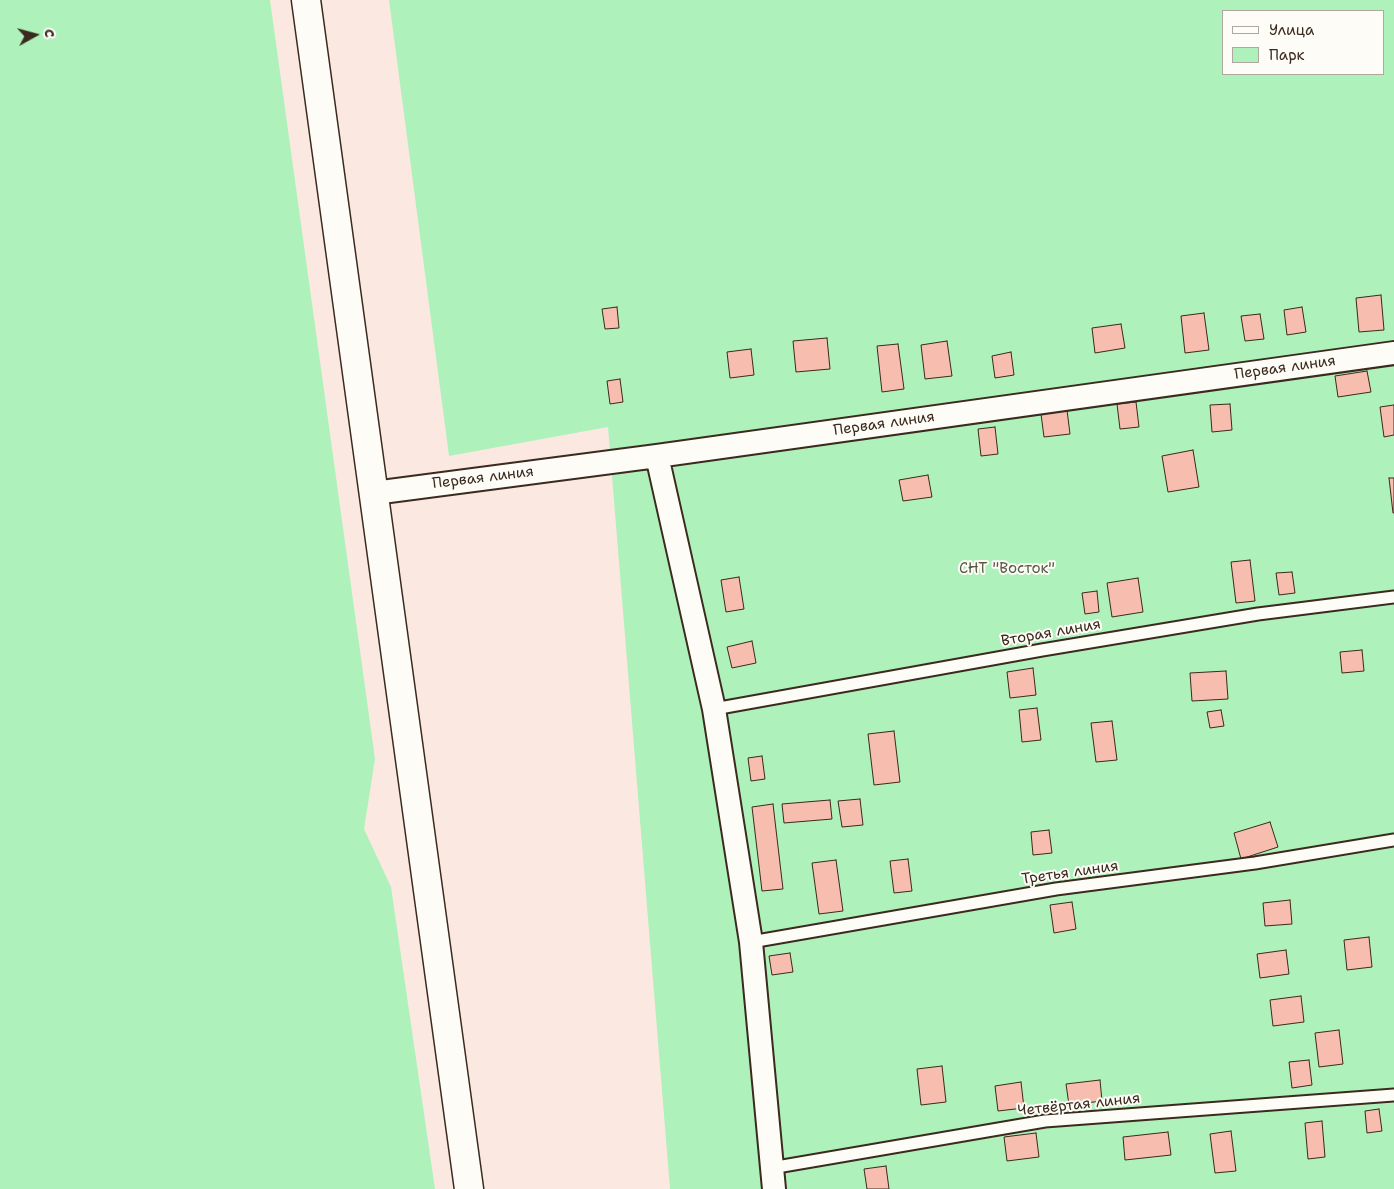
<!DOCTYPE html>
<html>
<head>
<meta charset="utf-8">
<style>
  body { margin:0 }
  #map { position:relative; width:1394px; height:1189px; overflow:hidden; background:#fbe9e1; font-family:"Shantell Sans",sans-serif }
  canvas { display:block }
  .legend { position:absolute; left:1222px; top:10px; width:162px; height:65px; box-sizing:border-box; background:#fdfcf7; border:1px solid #afa8a0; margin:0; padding:6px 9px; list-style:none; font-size:15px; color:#3b2a1e }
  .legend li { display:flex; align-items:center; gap:10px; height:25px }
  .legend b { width:25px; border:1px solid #afa8a0 }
  .north { position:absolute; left:10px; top:10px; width:50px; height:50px; -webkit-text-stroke:4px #fdfcf7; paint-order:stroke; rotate:83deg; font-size:14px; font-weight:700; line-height:20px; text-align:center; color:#3b2a1e }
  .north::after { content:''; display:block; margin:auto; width:18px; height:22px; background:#3b2a1e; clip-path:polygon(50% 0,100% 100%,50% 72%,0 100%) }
</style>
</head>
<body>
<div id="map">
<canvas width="1394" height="1189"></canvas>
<ul class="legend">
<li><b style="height:6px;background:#fdfcf7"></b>Улица</li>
<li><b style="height:14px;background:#aef1bb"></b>Парк</li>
</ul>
<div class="north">С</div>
</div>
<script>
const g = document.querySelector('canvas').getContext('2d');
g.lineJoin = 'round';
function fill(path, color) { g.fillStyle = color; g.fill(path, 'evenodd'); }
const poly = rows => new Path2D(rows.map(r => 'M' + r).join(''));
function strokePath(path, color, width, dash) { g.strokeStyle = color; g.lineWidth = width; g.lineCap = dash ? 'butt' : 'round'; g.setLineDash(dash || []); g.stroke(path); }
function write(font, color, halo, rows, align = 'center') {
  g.font = font + ' "Shantell Sans",sans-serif'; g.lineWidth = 4; g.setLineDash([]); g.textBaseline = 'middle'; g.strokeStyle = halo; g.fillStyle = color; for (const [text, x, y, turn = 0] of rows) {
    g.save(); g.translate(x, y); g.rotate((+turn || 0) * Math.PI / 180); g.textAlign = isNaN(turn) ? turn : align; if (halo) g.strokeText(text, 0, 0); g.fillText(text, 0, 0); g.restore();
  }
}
const green = poly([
  [0,0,270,0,375,759,364,829,391,887,435,1189,0,1189],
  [389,0,1394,0,1394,1189,670,1189,608,427,449,456],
  [1223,11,1383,11,1383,74,1223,74]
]);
const building = poly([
  [1381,295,1384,330,1359,332,1356,298,1381,295],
  [617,307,619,328,605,329,602,309,617,307],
  [1302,307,1306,332,1287,335,1284,310,1302,307],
  [1204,313,1209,350,1185,353,1181,316,1204,313],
  [1260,314,1264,339,1245,341,1241,316,1260,314],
  [1121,324,1125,348,1095,353,1092,328,1121,324],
  [827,338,830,369,796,372,793,341,827,338],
  [947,341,952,376,925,379,921,345,947,341],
  [898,344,904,389,882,392,877,346,898,344],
  [751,349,754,375,730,378,727,352,751,349],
  [1011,352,1014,375,995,378,992,356,1011,352],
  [1367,371,1371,392,1338,397,1335,376,1367,371],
  [620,379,623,402,610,404,607,381,620,379],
  [1136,402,1139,427,1120,429,1117,404,1136,402],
  [1230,404,1232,430,1212,432,1210,405,1230,404],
  [1394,405,1394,435,1384,437,1380,407,1394,405],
  [1067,410,1070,434,1044,437,1041,414,1067,410],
  [995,427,998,454,981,456,978,429,995,427],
  [1193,450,1199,487,1168,492,1162,456,1193,450],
  [928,475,932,497,903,501,899,480,928,475],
  [1389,478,1394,478,1394,513,1393,513,1389,478],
  [1250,560,1255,601,1236,603,1231,562,1250,560],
  [1292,572,1295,593,1279,595,1276,573,1292,572],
  [739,577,744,609,726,612,721,580,739,577],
  [1138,578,1143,612,1112,617,1107,583,1138,578],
  [1097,591,1099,612,1085,614,1082,593,1097,591],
  [752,641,756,663,732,668,727,647,752,641],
  [1362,650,1364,671,1342,673,1340,652,1362,650],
  [1033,668,1036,695,1010,698,1007,672,1033,668],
  [1226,671,1228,699,1192,701,1190,673,1226,671],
  [1037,708,1041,740,1022,742,1019,710,1037,708],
  [1221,710,1224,726,1210,728,1207,712,1221,710],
  [1112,721,1117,760,1096,762,1091,723,1112,721],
  [894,731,900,782,874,785,868,734,894,731],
  [762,756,765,779,751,781,748,758,762,756],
  [860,799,863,825,842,827,838,801,860,799],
  [830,800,832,819,784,823,782,804,830,800],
  [773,804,783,889,762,891,752,807,773,804],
  [1270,822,1278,847,1241,859,1234,833,1270,822],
  [1049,830,1052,853,1033,855,1031,832,1049,830],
  [908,859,912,891,894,893,890,861,908,859],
  [836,860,843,911,819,914,812,863,836,860],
  [1290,900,1292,924,1265,926,1263,903,1290,900],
  [1072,902,1076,929,1054,933,1050,905,1072,902],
  [1369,937,1372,967,1347,970,1344,940,1369,937],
  [1286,950,1289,974,1260,978,1257,954,1286,950],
  [790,953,793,972,772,975,769,956,790,953],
  [1301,996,1304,1022,1273,1026,1270,1000,1301,996],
  [1339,1030,1343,1064,1319,1067,1315,1033,1339,1030],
  [1309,1060,1312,1085,1292,1088,1289,1062,1309,1060],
  [942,1066,946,1102,921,1105,917,1069,942,1066],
  [1100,1080,1102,1101,1069,1105,1066,1084,1100,1080],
  [1021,1082,1024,1108,998,1111,995,1086,1021,1082],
  [1379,1109,1382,1131,1367,1133,1365,1111,1379,1109],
  [1322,1121,1325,1157,1308,1159,1305,1123,1322,1121],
  [1231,1131,1236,1171,1215,1173,1210,1134,1231,1131],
  [1168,1132,1171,1155,1125,1160,1123,1137,1168,1132],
  [1036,1133,1039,1157,1007,1161,1004,1137,1036,1133],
  [886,1166,889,1189,867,1189,864,1169,886,1166]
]);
const service = poly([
  [714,709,1042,650,1258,614,1394,597],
  [751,942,1056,889,1255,863,1394,840],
  [771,1168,1045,1121,1394,1095]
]);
const minor = poly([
  [657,456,714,709,751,942,774,1189],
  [374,493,657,456,1394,353]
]);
const primary = poly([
  [306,0,469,1189]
]);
const streetNames = [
  ["Первая линия",1285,368,-8],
  ["Первая линия",884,424,-8],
  ["Первая линия",483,478,-7],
  ["Вторая линия",1051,633,-10],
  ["Третья линия",1070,873,-8],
  ["Четвёртая линия",1079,1105,-6]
];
const parkNames = [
  ["СНТ \"Восток\"",1007,569]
];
fill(green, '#aef1bb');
fill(building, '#f7bdaf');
strokePath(building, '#3b2a1e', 1);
strokePath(service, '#3b2a1e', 15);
strokePath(minor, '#3b2a1e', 26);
strokePath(primary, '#3b2a1e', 31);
strokePath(service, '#fdfcf7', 11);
strokePath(minor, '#fdfcf7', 22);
strokePath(primary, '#fdfcf7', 28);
write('15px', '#3b2a1e', '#fdfcf7', streetNames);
write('15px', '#585c45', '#fdfcf7', parkNames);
</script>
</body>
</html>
